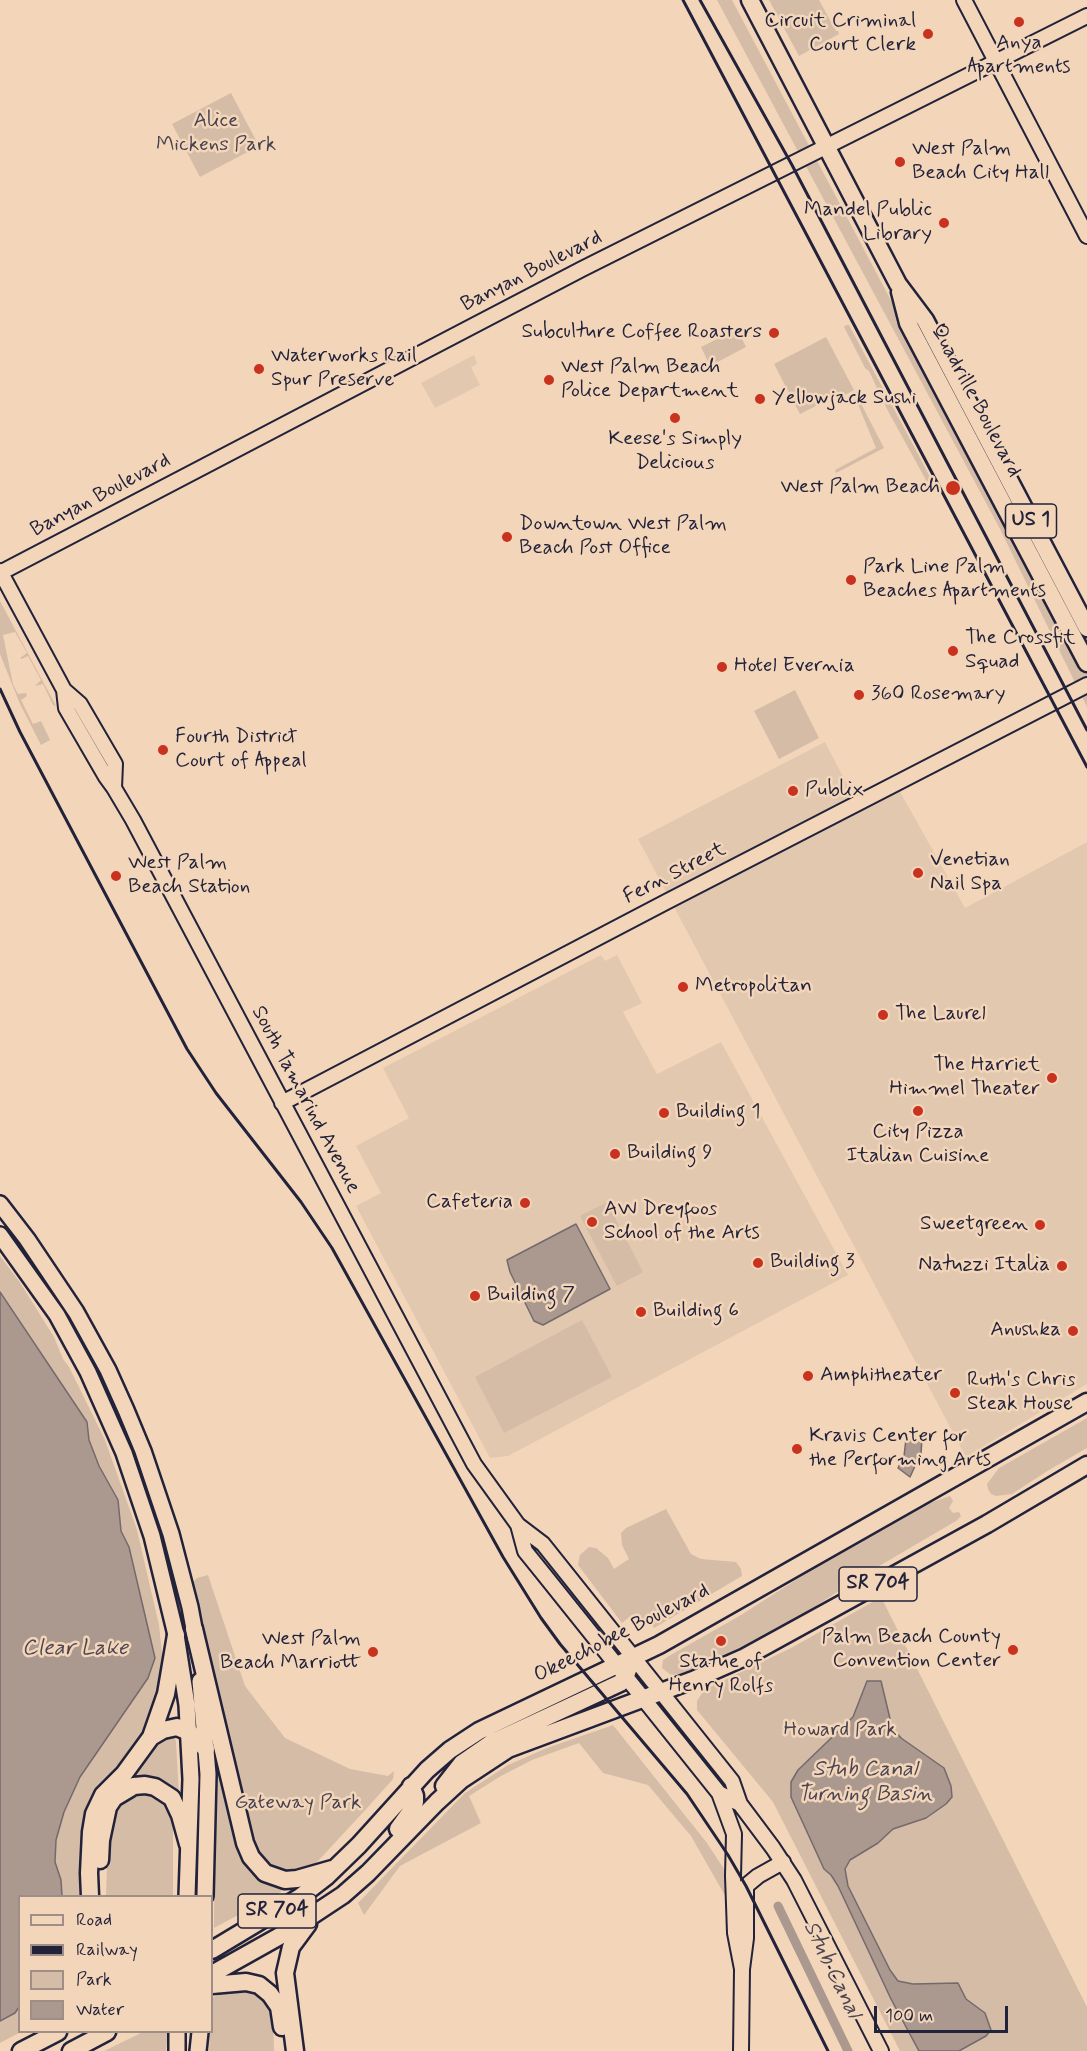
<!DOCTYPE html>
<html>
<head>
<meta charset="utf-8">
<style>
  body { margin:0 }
  #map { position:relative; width:1087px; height:2051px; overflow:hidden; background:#f3d6b9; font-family:Mynerve,sans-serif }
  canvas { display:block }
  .legend { position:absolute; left:18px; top:1895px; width:195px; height:138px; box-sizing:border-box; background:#f3d6b9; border:2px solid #9f8e87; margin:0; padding:8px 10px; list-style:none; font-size:18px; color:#22223b }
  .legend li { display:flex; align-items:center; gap:12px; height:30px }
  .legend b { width:30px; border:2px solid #9f8e87 }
  .scale { position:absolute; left:874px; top:2006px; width:134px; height:27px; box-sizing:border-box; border:3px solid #22223b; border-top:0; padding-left:8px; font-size:18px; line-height:21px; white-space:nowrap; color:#22223b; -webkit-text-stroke:4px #f3d6b9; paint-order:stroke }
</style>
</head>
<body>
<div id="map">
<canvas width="1087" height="2051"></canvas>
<ul class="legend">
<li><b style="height:8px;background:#f3d6b9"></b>Road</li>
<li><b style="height:8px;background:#22223b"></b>Railway</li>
<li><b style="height:16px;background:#d5bca7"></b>Park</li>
<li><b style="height:16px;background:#ab988e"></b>Water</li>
</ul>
<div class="scale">100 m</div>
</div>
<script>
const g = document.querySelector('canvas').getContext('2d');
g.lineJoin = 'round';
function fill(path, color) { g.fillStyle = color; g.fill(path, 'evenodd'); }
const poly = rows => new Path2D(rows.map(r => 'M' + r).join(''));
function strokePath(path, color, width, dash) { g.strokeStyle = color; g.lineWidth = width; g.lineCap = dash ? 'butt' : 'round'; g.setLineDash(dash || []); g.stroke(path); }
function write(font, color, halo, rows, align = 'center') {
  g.font = font + ' Mynerve,sans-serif'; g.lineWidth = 5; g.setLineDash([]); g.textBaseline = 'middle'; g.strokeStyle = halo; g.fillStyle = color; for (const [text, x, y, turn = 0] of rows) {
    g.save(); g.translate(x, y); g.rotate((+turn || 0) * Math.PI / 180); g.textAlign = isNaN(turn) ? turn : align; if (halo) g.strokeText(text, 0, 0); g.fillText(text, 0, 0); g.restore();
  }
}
const built = poly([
  [474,355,477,364,471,367,480,385,435,408,421,383],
  [825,742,860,809,898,788,965,908,1087,842,1087,1384,966,1457,638,839],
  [601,955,605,961,617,955,642,1003,623,1012,657,1074,721,1042,848,1275,508,1456,490,1458,356,1206,381,1193,356,1146,409,1118,383,1068]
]);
const green = poly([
  [717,0,732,0,1087,671,1087,707,1000,529],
  [769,0,819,0,836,31,838,31,839,34,799,56],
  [231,93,259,146,200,177,172,124],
  [846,325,849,325,918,454,936,489,932,491,888,411,869,371,865,368,860,358,844,327],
  [737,329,746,347,710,366,701,347],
  [826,337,854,390,845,395,843,392,800,414,774,364],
  [857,396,884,448,836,473,835,470,876,448,855,397],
  [0,601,56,706,53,705,43,684,35,686,41,680,28,656,22,659,20,658,27,653,15,632,3,635,13,684,18,694,26,693,27,696,21,700,33,724,41,721,50,740,41,745,20,704,0,654],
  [795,690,819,738,779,759,754,711],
  [607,1202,643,1272,617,1286,580,1216],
  [0,1256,19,1281,54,1337,63,1359,69,1367,105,1440,137,1530,159,1625,164,1672,155,1706,138,1742,119,1769,90,1800,82,1837,83,1896,62,1896,61,1880,55,1863,56,1840,64,1812,80,1777,148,1678,155,1658,129,1547,121,1531,118,1500,99,1466,89,1440,87,1422,0,1292],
  [582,1320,612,1377,504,1433,475,1377],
  [1087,1418,1087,1448,1049,1470,1012,1494,996,1496,991,1494,988,1489,987,1484,999,1468],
  [950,1496,953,1501,949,1508,953,1513,959,1512,961,1516,956,1521,857,1579,796,1619,765,1637,687,1673,671,1675,662,1668,663,1660,669,1656,741,1615,824,1562,927,1504],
  [666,1509,691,1554,701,1559,736,1562,741,1569,742,1576,654,1628,650,1621,645,1622,635,1620,632,1615,622,1623,578,1565,580,1555,589,1547,596,1548,608,1558,614,1569,629,1559,622,1545,621,1533,626,1528],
  [208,1575,245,1686,285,1738,350,1769,388,1776,394,1771,393,1779,368,1807,318,1861,304,1870,286,1874,257,1860,192,1583,197,1578],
  [876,1600,883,1601,1087,2007,1087,2051,900,2051,773,1802,697,1710,697,1701,704,1690,793,1647],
  [613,1725,707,1843,724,1869,727,1899,691,1836,648,1785,603,1773,579,1743,532,1760,501,1776,469,1796,481,1823,400,1866,364,1915,358,1903,465,1793,508,1765,547,1748],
  [174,1734,176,1742,179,1795,164,1783,155,1778,122,1784,154,1741],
  [215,1748,243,1853,283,1885,281,1892,214,1928],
  [150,1792,170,1803,167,1807,173,1822,173,1896,106,1896,108,1833,115,1808,132,1793],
  [249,1988,262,1997,273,2014,274,2051,209,2051,212,1998,223,1992,245,1992],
  [19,2007,21,2032,0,2043,0,2021,15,2013],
  [143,2032,168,2032,166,2051,104,2051]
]);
const water = poly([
  [576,1224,610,1289,543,1325,534,1321,510,1272,507,1260,576,1224],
  [0,1292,87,1422,89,1440,99,1466,118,1500,121,1531,129,1547,155,1658,148,1678,80,1777,64,1812,56,1840,55,1862,61,1880,62,1896,20,1896,19,2007,15,2013,0,2021,0,1292],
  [906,1439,922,1439,921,1453,910,1477,898,1468,904,1456,906,1439],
  [867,1681,881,1681,892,1727,901,1738,944,1768,951,1786,952,1797,946,1804,926,1818,893,1829,878,1843,850,1860,845,1869,848,1886,890,1970,898,1981,913,1984,958,1983,966,1999,985,2013,991,2030,986,2036,959,2051,919,2051,891,1999,838,1886,831,1875,824,1869,791,1797,791,1782,798,1770,853,1717,867,1681]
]);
const canal = poly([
  [778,1906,848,2051]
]);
const tertiary = poly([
  [964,0,1087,236],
  [0,571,64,690,80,704,115,764,114,788],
  [0,573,582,269,1087,16],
  [64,690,66,708,106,777,114,788,133,820,474,1464,518,1525,543,1544,732,1781,740,1804,773,1848,794,1880,881,2051],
  [282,1103,666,902,1087,685],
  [518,1525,525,1551,546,1577,719,1793,740,1804],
  [719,1793,734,1834,733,1876,735,1933,742,1969],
  [740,1891,758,1876,783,1862],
  [741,2051,742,1969,746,1938,746,1886]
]);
const secondary = poly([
  [0,1204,27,1239,76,1312,108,1370,126,1410,143,1451,171,1534,190,1607,196,1639],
  [0,1235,57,1315,88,1372,124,1453,152,1536,176,1635,187,1705,191,1779,187,1896],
  [200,1681,208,1774,205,1896],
  [177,2051,177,2032],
  [198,2051,200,2032]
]);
const primary = poly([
  [750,0,898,284,925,320,1087,628],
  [900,292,908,323,1087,663],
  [194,1629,245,1843,251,1857,265,1873,285,1880,297,1879,332,1869],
  [151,1737,163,1730,177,1727,189,1732,206,1749],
  [444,1786,462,1763,491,1743,620,1683,625,1678,633,1657],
  [398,1829,411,1811,415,1802,415,1796,411,1786],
  [100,1860,101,1840,108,1807,114,1798,134,1786,145,1785,155,1787,172,1798,180,1815,188,1844],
  [90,1896,89,1873,91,1832,94,1814,103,1795,124,1774,151,1737,166,1694,176,1635],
  [212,1950,300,1897,326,1877,359,1845,427,1770,450,1750,479,1731,659,1645,1087,1402],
  [212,1974,287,1932,343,1895,368,1873,437,1802,461,1780,508,1749,693,1680,745,1657,987,1524,1087,1465],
  [212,1985,246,1982,259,1985,270,1994,279,2007,282,2027],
  [21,2051,58,2032],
  [71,2051,107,2032],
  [295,2051,285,1973,291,1947,308,1924]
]);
const rail = poly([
  [683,0,1087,767],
  [700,0,792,165,1087,730],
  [0,689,20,732,187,1049,216,1093,301,1202,332,1248,503,1557,541,1618,560,1644,687,1794,728,1855,746,1886,828,2051]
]);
const markers = [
  [1019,22,6,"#c8321e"],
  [928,34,6,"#c8321e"],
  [900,162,6,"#c8321e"],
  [944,223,6,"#c8321e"],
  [774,333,6,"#c8321e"],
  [259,369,6,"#c8321e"],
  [549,380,6,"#c8321e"],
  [760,399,6,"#c8321e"],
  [675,418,6,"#c8321e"],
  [953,488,8,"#c8321e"],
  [507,537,6,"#c8321e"],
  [851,580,6,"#c8321e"],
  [953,651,6,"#c8321e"],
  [722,667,6,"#c8321e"],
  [859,695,6,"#c8321e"],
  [163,750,6,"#c8321e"],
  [793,791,6,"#c8321e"],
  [918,873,6,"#c8321e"],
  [116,876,6,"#c8321e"],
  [683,987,6,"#c8321e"],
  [883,1015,6,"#c8321e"],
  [1052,1078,6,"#c8321e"],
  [918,1111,6,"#c8321e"],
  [664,1113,6,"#c8321e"],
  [615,1154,6,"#c8321e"],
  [525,1203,6,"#c8321e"],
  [592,1222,6,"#c8321e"],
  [1040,1225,6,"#c8321e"],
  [758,1263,6,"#c8321e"],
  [1062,1266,6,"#c8321e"],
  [475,1296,6,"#c8321e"],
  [641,1312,6,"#c8321e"],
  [1073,1331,6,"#c8321e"],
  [808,1376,6,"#c8321e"],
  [955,1393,6,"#c8321e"],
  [797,1449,6,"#c8321e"],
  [721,1641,6,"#c8321e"],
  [1013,1650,6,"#c8321e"],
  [373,1652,6,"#c8321e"]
];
const shields = [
  [1031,521,51],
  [878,1584,78],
  [277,1911,78]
];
const shieldNames = [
  ["US 1",1031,521],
  ["SR 704",878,1584],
  ["SR 704",277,1911]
];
const poiNames = [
  ["Circuit Criminal",916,22,"right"],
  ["Court Clerk",916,46,"right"],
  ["Anya",1019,44,"center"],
  ["Apartments",1019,68,"center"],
  ["West Palm",912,150],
  ["Beach City Hall",912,174],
  ["Mandel Public",932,211,"right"],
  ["Library",932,235,"right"],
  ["Subculture Coffee Roasters",762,333,"right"],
  ["Waterworks Rail",271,357],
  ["Spur Preserve",271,381],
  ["West Palm Beach",561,368],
  ["Police Department",561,392],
  ["Yellowjack Sushi",772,399],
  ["Keese's Simply",675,440,"center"],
  ["Delicious",675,464,"center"],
  ["West Palm Beach",940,488,"right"],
  ["Downtown West Palm",519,525],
  ["Beach Post Office",519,549],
  ["Park Line Palm",863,568],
  ["Beaches Apartments",863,592],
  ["The Crossfit",965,639],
  ["Squad",965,663],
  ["Hotel Evernia",734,667],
  ["360 Rosemary",871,695],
  ["Fourth District",175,738],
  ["Court of Appeal",175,762],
  ["Publix",805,791],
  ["Venetian",930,861],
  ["Nail Spa",930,885],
  ["West Palm",128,864],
  ["Beach Station",128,888],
  ["Metropolitan",695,987],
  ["The Laurel",895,1015],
  ["The Harriet",1040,1066,"right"],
  ["Himmel Theater",1040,1090,"right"],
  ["Building 1",676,1113],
  ["City Pizza",918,1133,"center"],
  ["Italian Cuisine",918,1157,"center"],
  ["Building 9",627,1154],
  ["Cafeteria",513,1203,"right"],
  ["AW Dreyfoos",604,1210],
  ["School of the Arts",604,1234],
  ["Sweetgreen",1028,1225,"right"],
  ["Building 3",770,1263],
  ["Natuzzi Italia",1050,1266,"right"],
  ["Building 7",487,1296],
  ["Building 6",653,1312],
  ["Anushka",1061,1331,"right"],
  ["Amphitheater",820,1376],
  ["Ruth's Chris",967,1381],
  ["Steak House",967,1405],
  ["Kravis Center for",809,1437],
  ["the Performing Arts",809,1461],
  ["Palm Beach County",1001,1638,"right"],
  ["Convention Center",1001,1662,"right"],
  ["West Palm",361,1640,"right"],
  ["Beach Marriott",361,1664,"right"],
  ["Statue of",721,1663,"center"],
  ["Henry Rolfs",721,1687,"center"]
];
const parkNames = [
  ["Alice",216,122],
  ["Mickens Park",216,146],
  ["Howard Park",840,1731],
  ["Gateway Park",298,1804]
];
const streetNames = [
  ["Banyan Boulevard",532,272,-27],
  ["Quadrille Boulevard",975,401,62],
  ["Banyan Boulevard",101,496,-28],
  ["Fern Street",675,874,-27],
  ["South Tamarind Avenue",305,1100,62],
  ["Okeechobee Boulevard",622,1634,-27]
];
const waterNames = [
  ["Clear Lake",75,1649],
  ["Stub Canal",865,1770],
  ["Turning Basin",865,1795],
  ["Stub Canal",831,1970,64]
];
fill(built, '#e3c8b0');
fill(green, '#d5bca7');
fill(water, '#ab988e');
strokePath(water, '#74696d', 1.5);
strokePath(canal, '#ab988e', 9);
strokePath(tertiary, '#22223b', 18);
strokePath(secondary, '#22223b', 20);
strokePath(primary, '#22223b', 21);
strokePath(tertiary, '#f3d6b9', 14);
strokePath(secondary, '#f3d6b9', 15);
strokePath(primary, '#f3d6b9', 16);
strokePath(rail, '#22223b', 3);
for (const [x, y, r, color] of markers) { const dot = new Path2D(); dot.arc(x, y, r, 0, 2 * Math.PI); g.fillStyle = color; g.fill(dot); strokePath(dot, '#f3d6b9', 2); }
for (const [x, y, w] of shields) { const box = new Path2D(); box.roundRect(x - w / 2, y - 17, w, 34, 4.5); g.fillStyle = '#f3d6b9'; g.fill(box); strokePath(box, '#22223b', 1.5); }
write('bold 20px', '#22223b', null, shieldNames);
write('21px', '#22223b', '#f3d6b9', poiNames, 'left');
write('21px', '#464151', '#f3d6b9', parkNames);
write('21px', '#22223b', '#f3d6b9', streetNames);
write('italic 22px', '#4b4554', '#f3d6b9', waterNames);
</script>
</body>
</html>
